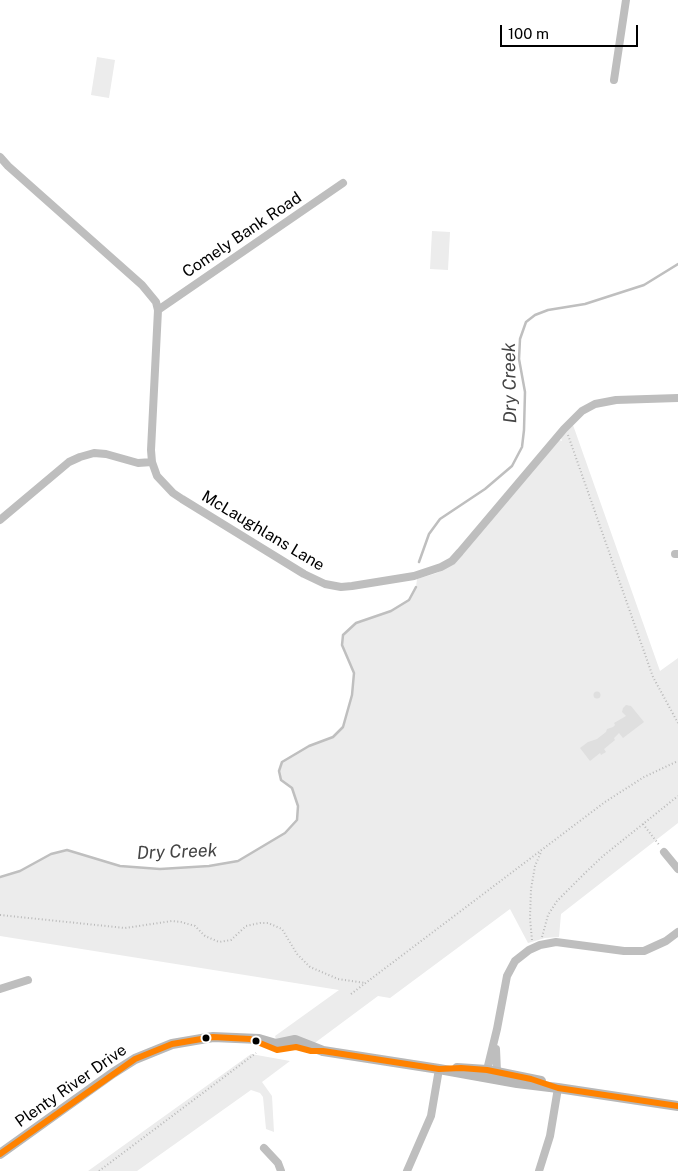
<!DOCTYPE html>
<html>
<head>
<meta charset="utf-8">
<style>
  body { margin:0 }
  #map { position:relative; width:678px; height:1171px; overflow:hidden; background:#fff; font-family:"Public Sans",sans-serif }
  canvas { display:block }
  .scale { position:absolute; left:500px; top:25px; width:138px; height:22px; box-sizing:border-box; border:2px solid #000; border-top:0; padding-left:6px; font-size:15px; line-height:18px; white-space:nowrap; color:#000; -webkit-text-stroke:4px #fff; paint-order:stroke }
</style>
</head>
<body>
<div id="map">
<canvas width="678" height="1171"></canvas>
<div class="scale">100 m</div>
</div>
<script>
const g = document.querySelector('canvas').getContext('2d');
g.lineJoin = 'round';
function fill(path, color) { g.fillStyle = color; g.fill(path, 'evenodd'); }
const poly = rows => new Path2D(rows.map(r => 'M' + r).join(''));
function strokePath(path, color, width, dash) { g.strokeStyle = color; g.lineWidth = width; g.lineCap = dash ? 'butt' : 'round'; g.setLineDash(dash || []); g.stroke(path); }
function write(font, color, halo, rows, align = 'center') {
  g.font = font + ' "Public Sans",sans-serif'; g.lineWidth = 4; g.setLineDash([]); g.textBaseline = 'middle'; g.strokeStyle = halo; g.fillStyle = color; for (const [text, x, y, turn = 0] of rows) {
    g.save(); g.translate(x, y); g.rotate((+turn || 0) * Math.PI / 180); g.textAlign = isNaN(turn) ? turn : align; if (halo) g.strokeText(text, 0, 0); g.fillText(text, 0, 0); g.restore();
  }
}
const green = poly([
  [97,57,115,60,109,98,91,95],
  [432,231,450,232,448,270,430,269],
  [573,425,660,671,678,658,678,823,561,914,559,937,545,938,528,943,510,909,390,998,378,996,312,1045,276,1039,275,1036,339,990,0,936,0,877,20,871,51,854,67,850,120,866,160,869,209,866,238,861,285,833,297,820,298,806,292,788,281,780,279,771,282,762,309,746,333,737,343,727,352,695,354,673,342,645,343,635,356,623,391,611,409,600,416,587,417,579,437,573,455,562,559,440,562,441,561,438],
  [251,1054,290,1061,262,1082,272,1096,274,1132,266,1129,263,1097,260,1093,251,1090,137,1171,88,1171]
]);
const stream = poly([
  [419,562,429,534,440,519,485,489,512,466,522,447,524,430,525,392,519,359,520,339,526,322,535,315,548,310,585,304,644,285,678,264],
  [0,877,20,871,51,854,67,850,120,866,160,869,209,866,238,861,285,833,297,820,298,806,292,788,281,780,279,771,282,762,309,746,333,737,343,727,352,695,354,673,342,645,343,635,356,623,391,611,409,600,416,587]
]);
const building = poly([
  '593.5 695a3.5 3.5 0 1 1 7 0a3.5 3.5 0 1 1-7 0Z',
  [626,705,631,706,644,722,623,738,619,733,614,738,615,740,604,749,606,752,601,755,600,753,590,761,580,748,588,742,597,739,606,732,607,729,613,727,615,725,614,723,626,716,622,712,623,708]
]);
const path = poly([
  [568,435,653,677,678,723],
  [643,824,660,846],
  [0,915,125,928,172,921,181,922,195,926,205,936,219,942,231,940,246,926,260,923,268,923,282,929,297,954,310,967,338,979,365,983],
  [542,937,548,915,557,901,585,873,603,856,678,796],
  [532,940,530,918,531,889,535,866,541,852],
  [351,994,605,802,644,777,678,761],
  [99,1171,256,1053]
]);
const street = poly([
  [614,80,626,0],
  [0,157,8,166,142,285,156,302,158,310,151,450,152,462,157,476,173,493,182,499,304,574,325,584,341,587,352,586,414,576,441,567,452,561,460,552,564,429,582,411,595,404,616,400,678,398],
  [158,310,343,183],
  [0,520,69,462,80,457,94,453,106,454,138,463,152,462],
  [675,554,678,554],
  [664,852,678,869],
  [0,989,28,980],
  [496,1049,497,1072],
  [487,1070,497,1029,507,976,515,961,529,950,540,945,556,942,624,951,644,951,666,941,678,932],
  [264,1148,278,1163,281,1171],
  [407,1171,431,1116,439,1069],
  [539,1171,550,1136,558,1088]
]);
const secondary = poly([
  [457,1068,487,1070,541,1081],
  [0,1154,113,1073,135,1059,172,1044,213,1037,259,1039,276,1044,295,1040,323,1051,439,1069,517,1083,558,1088,678,1106]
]);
const bus1 = poly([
  [0,1154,135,1059,172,1044,213,1037,250,1039,277,1050,296,1047,311,1051,323,1051,439,1069,461,1068,487,1070,531,1079,558,1088,678,1106]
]);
const markers = [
  [206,1038,4.5,"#000"],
  [256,1041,4.5,"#000"]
];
const streetNames = [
  ["Comely Bank Road",242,235,-34],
  ["McLaughlans Lane",263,531,31],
  ["Plenty River Drive",71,1086,-35]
];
const waterNames = [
  ["Dry Creek",510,383,-91],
  ["Dry Creek",177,852,-2]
];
fill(green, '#ececec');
strokePath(stream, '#bfbfbf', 2.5);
fill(building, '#dfdfdf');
strokePath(path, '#b9b9b9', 2, [1, 2.5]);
strokePath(street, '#bebebe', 8);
strokePath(secondary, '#b8b8b8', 10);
strokePath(bus1, '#ff8200', 6);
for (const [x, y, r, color] of markers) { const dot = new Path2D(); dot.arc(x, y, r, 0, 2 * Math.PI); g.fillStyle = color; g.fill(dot); strokePath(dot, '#fff', 2); }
write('16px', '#000', '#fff', streetNames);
write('italic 18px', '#444', '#fff', waterNames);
</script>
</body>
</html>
